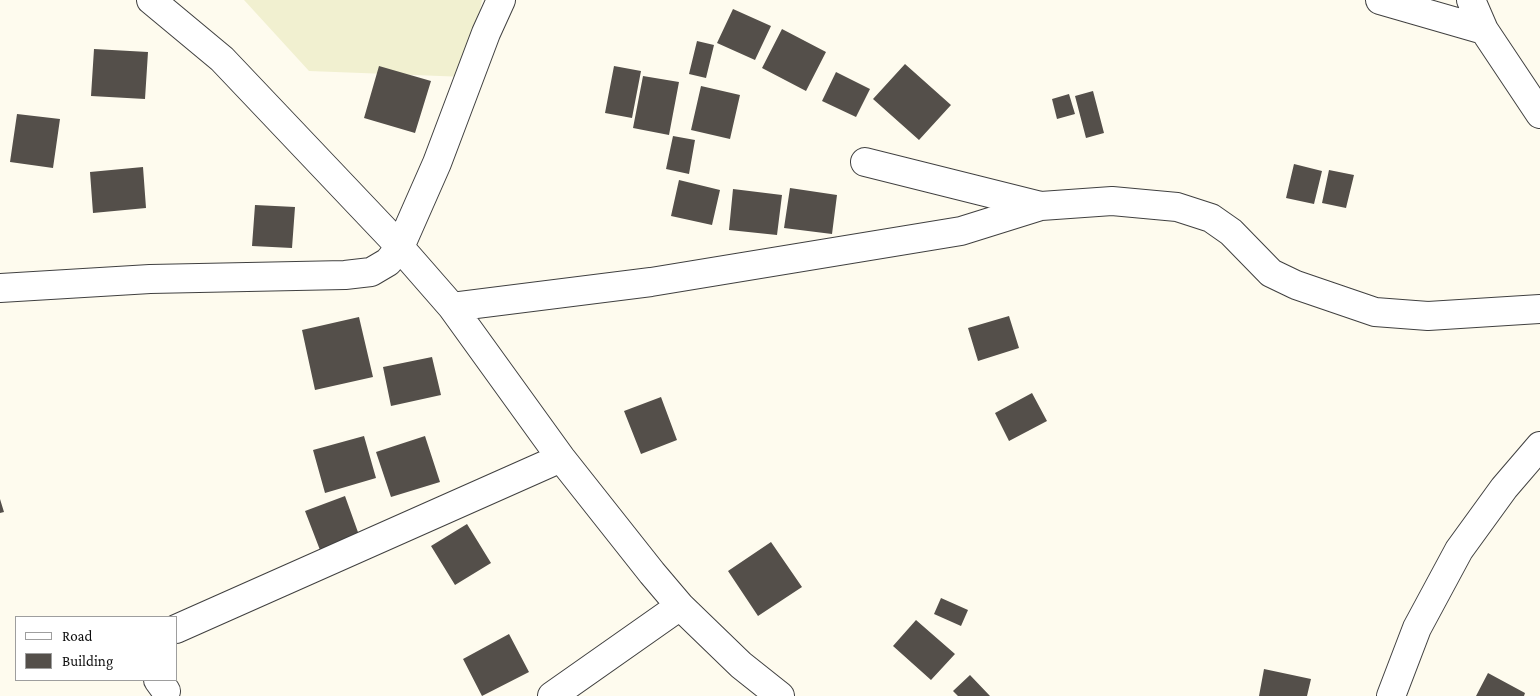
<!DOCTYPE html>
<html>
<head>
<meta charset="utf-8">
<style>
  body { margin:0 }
  #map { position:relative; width:1540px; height:696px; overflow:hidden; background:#fefbee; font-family:"Crimson Pro",serif }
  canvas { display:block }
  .legend { position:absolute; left:15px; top:616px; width:162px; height:65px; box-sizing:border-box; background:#fff; border:1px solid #9e9e9e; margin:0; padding:6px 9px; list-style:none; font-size:15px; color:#0d0d0d }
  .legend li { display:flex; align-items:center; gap:10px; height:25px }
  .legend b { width:25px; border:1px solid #9e9e9e }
</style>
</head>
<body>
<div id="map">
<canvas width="1540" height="696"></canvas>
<ul class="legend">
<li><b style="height:6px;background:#fff"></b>Road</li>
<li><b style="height:14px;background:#544f4a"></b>Building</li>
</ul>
</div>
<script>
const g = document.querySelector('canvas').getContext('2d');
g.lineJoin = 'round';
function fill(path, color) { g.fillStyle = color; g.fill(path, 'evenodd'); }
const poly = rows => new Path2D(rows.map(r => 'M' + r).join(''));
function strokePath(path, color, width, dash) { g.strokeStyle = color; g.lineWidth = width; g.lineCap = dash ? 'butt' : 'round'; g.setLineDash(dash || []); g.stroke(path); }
const farmland = poly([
  [244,0,482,0,466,77,309,71]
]);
const building = poly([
  [733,9,771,26,755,60,717,43],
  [782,29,826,52,806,91,762,68],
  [697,41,714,45,706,78,689,74],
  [94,49,148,52,145,99,91,96],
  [905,64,951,105,919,140,873,99],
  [379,66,431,81,415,133,364,118],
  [614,66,641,71,632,118,605,113],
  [836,72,870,89,856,117,822,101],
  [643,76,679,82,669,135,633,128],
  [701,86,740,95,730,139,691,130],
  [1093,91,1104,133,1086,138,1075,96],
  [1069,94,1075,114,1057,119,1052,99],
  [17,114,60,119,53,168,10,162],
  [673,136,695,140,689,174,666,169],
  [1294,164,1322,171,1314,204,1286,198],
  [143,167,146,208,93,213,90,172],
  [1329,170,1354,175,1346,208,1322,203],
  [679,180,720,190,712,225,671,216],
  [790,188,837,195,832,234,784,228],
  [733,189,782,195,777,235,729,230],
  [255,205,295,207,292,248,252,246],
  [1009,316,1019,348,978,361,968,328],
  [359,317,373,377,315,390,302,330],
  [432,357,441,395,391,406,383,367],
  [1032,393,1047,421,1009,441,995,413],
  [661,397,677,440,641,454,624,411],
  [364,436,376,478,325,493,313,450],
  [425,436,440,482,391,497,376,452],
  [345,496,359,535,320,550,305,511],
  [0,499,4,512,0,513],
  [467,524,491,563,455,585,431,546],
  [771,542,802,587,758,616,728,571],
  [941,598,968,610,961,626,934,614],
  [916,620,955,654,931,680,893,646],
  [509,634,529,672,482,696,463,659],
  [1264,669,1311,679,1307,696,1259,696],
  [1488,673,1525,693,1524,696,1476,696],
  [970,675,990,696,958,696,953,691]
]);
const minor = poly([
  [151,0,222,59,390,236,452,307,561,458,652,573,680,606,741,665,780,696],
  [1380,0,1484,30],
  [1471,0,1484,30,1540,114],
  [865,162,1041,206],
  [0,288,150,279,345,275,371,272,388,262,400,247,437,163,486,33,501,0],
  [452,307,651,282,961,231,1041,206,1112,201,1177,207,1211,218,1231,232,1271,273,1296,285,1375,312,1428,316,1540,309],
  [176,629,561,458],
  [158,680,166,691],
  [552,696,680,606],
  [1391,696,1417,628,1459,550,1504,488,1540,446]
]);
fill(farmland, '#f1f0d0');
fill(building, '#544f4a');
strokePath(minor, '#404040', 30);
strokePath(minor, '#fff', 28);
</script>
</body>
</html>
